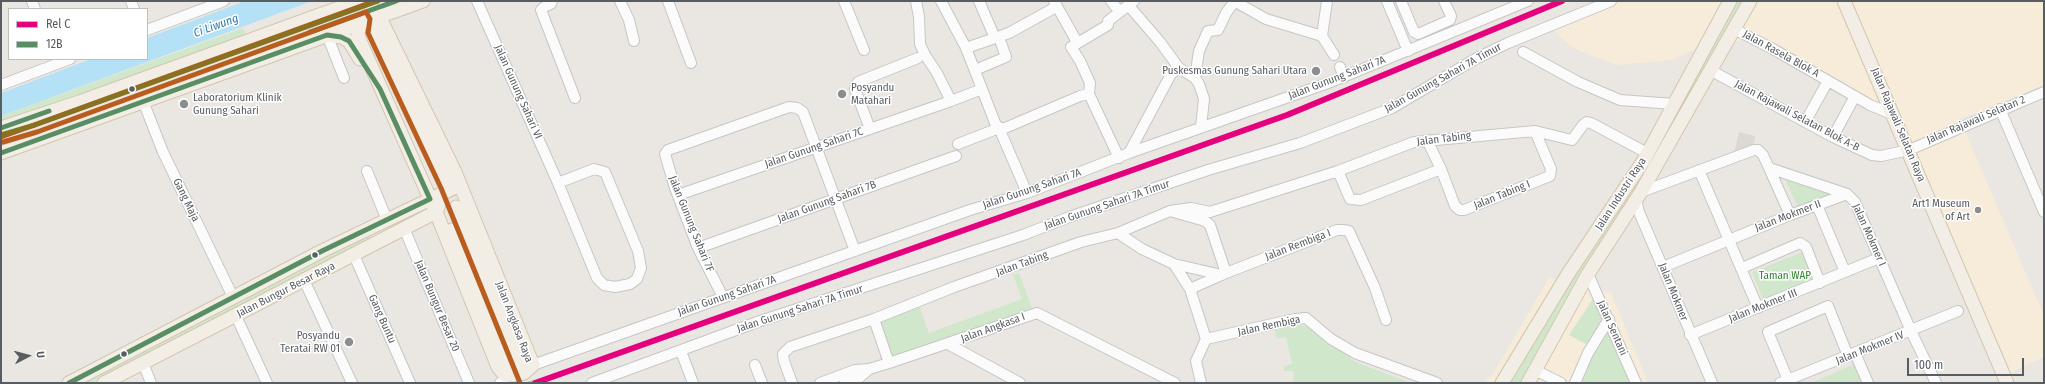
<!DOCTYPE html>
<html>
<head>
<meta charset="utf-8">
<style>
  body { margin:0 }
  #map { position:relative; width:2045px; height:384px; overflow:hidden; background:#eae7e2; font-family:"Fira Sans Condensed",sans-serif }
  canvas { display:block }
  .frame { position:absolute; inset:0; border:2px solid #585d62; pointer-events:none }
  .legend { position:absolute; left:8px; top:8px; width:140px; height:52px; box-sizing:border-box; background:#fff; border:1px solid #bcbec0; margin:0; padding:5px 7px; list-style:none; font-size:12px; color:#585d62 }
  .legend li { display:flex; align-items:center; gap:8px; height:20px }
  .legend b { width:20px; border:1px solid #bcbec0 }
  .north { position:absolute; left:8px; top:336px; width:40px; height:40px; -webkit-text-stroke:3px #fff; paint-order:stroke; rotate:84deg; font-size:11px; font-weight:700; line-height:16px; text-align:center; color:#585d62 }
  .north::after { content:''; display:block; margin:auto; width:14px; height:18px; background:#585d62; clip-path:polygon(50% 0,100% 100%,50% 72%,0 100%) }
  .scale { position:absolute; left:1907px; top:358px; width:117px; height:18px; box-sizing:border-box; border:2px solid #585d62; border-top:0; padding-left:5px; font-size:12px; line-height:14px; white-space:nowrap; color:#585d62; -webkit-text-stroke:3px #fff; paint-order:stroke }
</style>
</head>
<body>
<div id="map">
<canvas width="2045" height="384"></canvas>
<div class="frame"></div>
<ul class="legend">
<li><b style="height:5px;background:#e5007d"></b>Rel C</li>
<li><b style="height:5px;background:#598e64"></b>12B</li>
</ul>
<div class="north">U</div>
<div class="scale">100 m</div>
</div>
<script>
const g = document.querySelector('canvas').getContext('2d');
g.lineJoin = 'round';
function fill(path, color) { g.fillStyle = color; g.fill(path, 'evenodd'); }
const poly = rows => new Path2D(rows.map(r => 'M' + r).join(''));
function strokePath(path, color, width, dash) { g.strokeStyle = color; g.lineWidth = width; g.lineCap = dash ? 'butt' : 'round'; g.setLineDash(dash || []); g.stroke(path); }
function write(font, color, halo, rows, align = 'center') {
  g.font = font + ' "Fira Sans Condensed",sans-serif'; g.lineWidth = 3; g.setLineDash([]); g.textBaseline = 'middle'; g.strokeStyle = halo; g.fillStyle = color; for (const [text, x, y, turn = 0] of rows) {
    g.save(); g.translate(x, y); g.rotate((+turn || 0) * Math.PI / 180); g.textAlign = isNaN(turn) ? turn : align; if (halo) g.strokeText(text, 0, 0); g.fillText(text, 0, 0); g.restore();
  }
}
const commercial = poly([
  [1594,1,2044,1,2044,85,1960,119,2044,316,2044,357,2005,375,1886,109,1754,39,1702,46,1672,60,1616,65,1573,48,1544,22],
  [1549,278,1611,293,1648,383,1484,383,1493,374]
]);
const education = poly([
  [1739,132,1755,136,1753,152,1733,157]
]);
const green = poly([
  [1730,1,1750,1,1528,383,1502,383,1620,196],
  [243,28,247,40,1,129,1,116],
  [1784,177,1838,195,1799,210],
  [369,233,371,239,91,383,79,383],
  [1807,250,1818,280,1764,302,1752,272],
  [1019,273,1032,308,893,359,879,321,919,306,929,333,1022,299,1013,275],
  [1596,294,1631,383,1580,383,1595,349,1569,335],
  [1286,324,1306,326,1356,362,1410,383,1293,383,1294,371,1284,371,1284,366,1292,364,1286,337,1277,339,1275,330],
  [1857,363,1865,383,1811,383]
]);
const water = poly([
  [245,1,312,1,1,116,1,93,91,59,147,59,147,38]
]);
const majorTunnel = poly([
  [447,185,456,207],
  [521,364,528,383]
]);
const minor = poly([
  [32,1,35,9],
  [131,1,134,9],
  [477,1,558,183,597,278,604,285,615,287,630,284,637,279,641,268,638,251,605,172,594,169,558,183],
  [552,1,551,4,544,7,541,10,575,98],
  [620,1,629,20,634,41],
  [668,1,691,63],
  [844,1,864,50],
  [916,1,919,17,920,44,925,55,937,73,951,101],
  [941,1,966,48],
  [979,1,995,38,966,48,982,89],
  [1054,1,1077,42],
  [1111,1,1120,12],
  [1234,1,1266,19,1322,36],
  [1327,1,1322,36,1334,55],
  [1387,1,1408,51],
  [1401,1,1414,32,1418,34,1450,20,1451,16,1444,1],
  [1129,6,1160,42,1179,68,1195,78,1199,84,1204,99,1201,127],
  [1734,29,1773,49,1870,105,1892,114],
  [147,30,224,1],
  [327,35,344,78],
  [995,38,1009,33,1056,7],
  [1523,52,1578,82,1620,100,1674,104],
  [1340,67,1344,77],
  [975,70,1006,57,1001,43],
  [1710,70,1833,137,1872,155,1881,156,1909,150,2044,92],
  [1195,78,1199,51,1208,31,1218,30,1226,13,1235,1],
  [1,85,70,59],
  [1089,94,1090,83,1080,61,1071,47,1108,25,1108,21,1134,1],
  [143,101,163,152,233,297],
  [2000,109,2044,212],
  [1805,122,1828,81],
  [870,129,855,89,856,85,858,82,918,58],
  [1833,137,1855,96],
  [1427,140,1441,169,1455,206,1460,210,1464,210,1550,176,1551,169,1535,131],
  [958,144,999,128,1005,128,1080,96,1089,94,1119,158],
  [1129,153,1171,74,1179,68],
  [1769,168,1790,215],
  [1699,170,1758,308],
  [367,171,387,220],
  [1338,171,1350,199,1361,200,1441,169],
  [1641,192,1754,150,1758,150,1763,155,1769,168,1847,194,1855,202,1911,331,1936,383],
  [678,195,951,101,982,89,995,123,999,128,1027,193],
  [1636,200,1639,212,1712,383],
  [1817,205,1845,272],
  [1170,211,1205,221,1210,225,1226,273],
  [404,228,469,383],
  [1118,233,1142,249,1174,264,1190,289,1206,339,1196,361,1201,383],
  [698,248,956,156],
  [354,255,410,383],
  [1174,264,1222,275],
  [1663,267,1790,215,1847,194],
  [1742,268,1800,243,1806,247,1820,283],
  [1588,274,1636,383],
  [304,280,352,383],
  [1190,289,1226,273,1337,230,1343,230,1349,231,1375,288,1386,320],
  [723,297,698,248,675,188,665,154,668,150,789,107,797,108,803,112,855,251],
  [236,316,267,383],
  [874,319,889,363],
  [1690,335,1879,258],
  [1206,339,1295,319,1306,318,1331,339,1355,353,1437,383],
  [948,344,1020,383],
  [1855,353,1868,383],
  [682,354,693,383],
  [143,363,151,383],
  [533,365,970,210,1027,193,1129,153,1331,82,1528,1],
  [755,365,762,383],
  [1535,370,1561,383],
  [1788,380,1768,332,1828,306,1848,356],
  [500,383,504,381,505,375],
  [592,383,760,321,1023,235,1072,216,1208,170,1300,143,1392,108,1477,58,1508,43,1611,1],
  [792,383,784,361,783,354,790,347,874,319,954,287,1081,242,1118,233,1170,211,1191,208,1210,212,1338,171,1414,142,1535,131,1572,140,1583,125,1587,122,1591,123,1647,153],
  [820,383,855,370,869,369,889,363,1037,313,1175,383],
  [845,383,859,378,869,369],
  [1575,383,1588,353,1609,319],
  [1780,383,1958,311]
]);
const major = poly([
  [1844,1,2007,383],
  [378,18,374,30,447,185],
  [359,29,358,36,364,50,436,212,498,367,505,375,513,375,524,373,533,365,455,172,384,26,367,1],
  [327,35,341,37,349,41,360,59],
  [1,128,79,102,358,1],
  [1,153,423,1],
  [456,207,521,364],
  [452,230,511,369],
  [69,383,322,251,460,185],
  [104,383,436,212,439,205],
  [1502,383,1568,274,1644,160,1730,1],
  [1528,383,1588,274,1641,192,1750,1]
]);
const rail = poly([
  [1579,7,1593,1],
  [559,383,1291,123,1583,1]
]);
const bus1 = poly([
  [310,32,396,1],
  [1,128,49,111],
  [1,153,327,35,341,37,349,41,380,89,430,199,322,251,69,383]
]);
const bus2 = poly([
  [3,142,37,132,366,12,370,19,368,33,441,188,520,383]
]);
const bus3 = poly([
  [1,137,375,1]
]);
const bus4 = poly([
  [1,135,35,125,378,1]
]);
const rail1 = poly([
  [535,383,1287,115,1562,1]
]);
const markers = [
  [1316,71,5,"#8b8d8f"],
  [132,89,3.5,"#585d62"],
  [842,94,5,"#8b8d8f"],
  [184,104,5,"#8b8d8f"],
  [1978,210,4,"#8b8d8f"],
  [315,255,3.5,"#585d62"],
  [349,342,5,"#8b8d8f"],
  [124,354,3.5,"#585d62"]
];
const streetNames = [
  ["Jalan Rasela Blok A",1781,54,29],
  ["Jalan Gunung Sahari 7A",1337,78,-21],
  ["Jalan Gunung Sahari 7A Timur",1443,78,-29],
  ["Jalan Gunung Sahari VI",518,92,66],
  ["Jalan Rajawali Selatan Blok A-B",1797,116,28],
  ["Jalan Rajawali Selatan 2",1976,120,-23],
  ["Jalan Rajawali Selatan Raya",1898,125,67],
  ["Jalan Tabing",1444,139,-7],
  ["Jalan Gunung Sahari 7C",814,148,-19],
  ["Jalan Gunung Sahari 7A",1032,189,-19],
  ["Jalan Industri Raya",1621,194,-57],
  ["Jalan Tabing I",1502,195,-22],
  ["Gang Maja",186,200,64],
  ["Jalan Gunung Sahari 7B",827,202,-20],
  ["Jalan Gunung Sahari 7A Timur",1107,205,-19],
  ["Jalan Mokmer II",1788,216,-21],
  ["Jalan Gunung Sahari 7F",691,224,68],
  ["Jalan Mokmer I",1869,235,66],
  ["Jalan Rembiga I",1298,245,-21],
  ["Jalan Tabing",1022,264,-20],
  ["Jalan Bungur Besar Raya",286,290,-27],
  ["Jalan Mokmer",1673,292,68],
  ["Jalan Gunung Sahari 7A",727,296,-19],
  ["Jalan Bungur Besar 20",437,306,67],
  ["Jalan Mokmer III",1763,306,-22],
  ["Jalan Gunung Sahari 7A Timur",800,309,-18],
  ["Gang Buntu",382,319,66],
  ["Jalan Angkasa Raya",514,322,69],
  ["Jalan Rembiga",1269,326,-12],
  ["Jalan Angkasa I",993,328,-20],
  ["Jalan Sentani",1612,328,66],
  ["Jalan Mokmer IV",1870,348,-22]
];
const poiNames = [
  ["Puskesmas Gunung Sahari Utara",1307,71],
  ["Posyandu",851,88,"left"],
  ["Matahari",851,101,"left"],
  ["Laboratorium Klinik",193,98,"left"],
  ["Gunung Sahari",193,111,"left"],
  ["Art1 Museum",1970,204],
  ["of Art",1970,217],
  ["Posyandu",340,336],
  ["Teratai RW 01",340,349]
];
const parkNames = [
  ["Taman WAP",1785,276]
];
const waterNames = [
  ["Ci Liwung",216,26,-20]
];
fill(commercial, '#f6ecd9');
fill(education, '#dcd9d2');
fill(green, '#d1e7cb');
fill(water, '#b4e1f6');
strokePath(majorTunnel, '#c6c4c2', 13, [13, 6]);
strokePath(minor, '#c6c6c5', 12);
strokePath(major, '#d4c5ae', 15);
strokePath(minor, '#fcfbfb', 10);
strokePath(major, '#f2eee5', 13);
strokePath(rail, '#e2e1e1', 2.5, [1, 5]);
strokePath(bus1, '#598e64', 5);
strokePath(bus2, '#ba5c1e', 5);
strokePath(bus3, '#bc581a', 5);
strokePath(bus4, '#877221', 5);
strokePath(rail1, '#e5007d', 6);
for (const [x, y, r, color] of markers) { const dot = new Path2D(); dot.arc(x, y, r, 0, 2 * Math.PI); g.fillStyle = color; g.fill(dot); strokePath(dot, '#fff', 1.5); }
write('11px', '#585d62', '#fff', streetNames);
write('11px', '#585d62', '#fff', poiNames, 'right');
write('11px', '#31842e', '#fff', parkNames);
write('italic 12px', '#317aaf', '#fff', waterNames);
</script>
</body>
</html>
